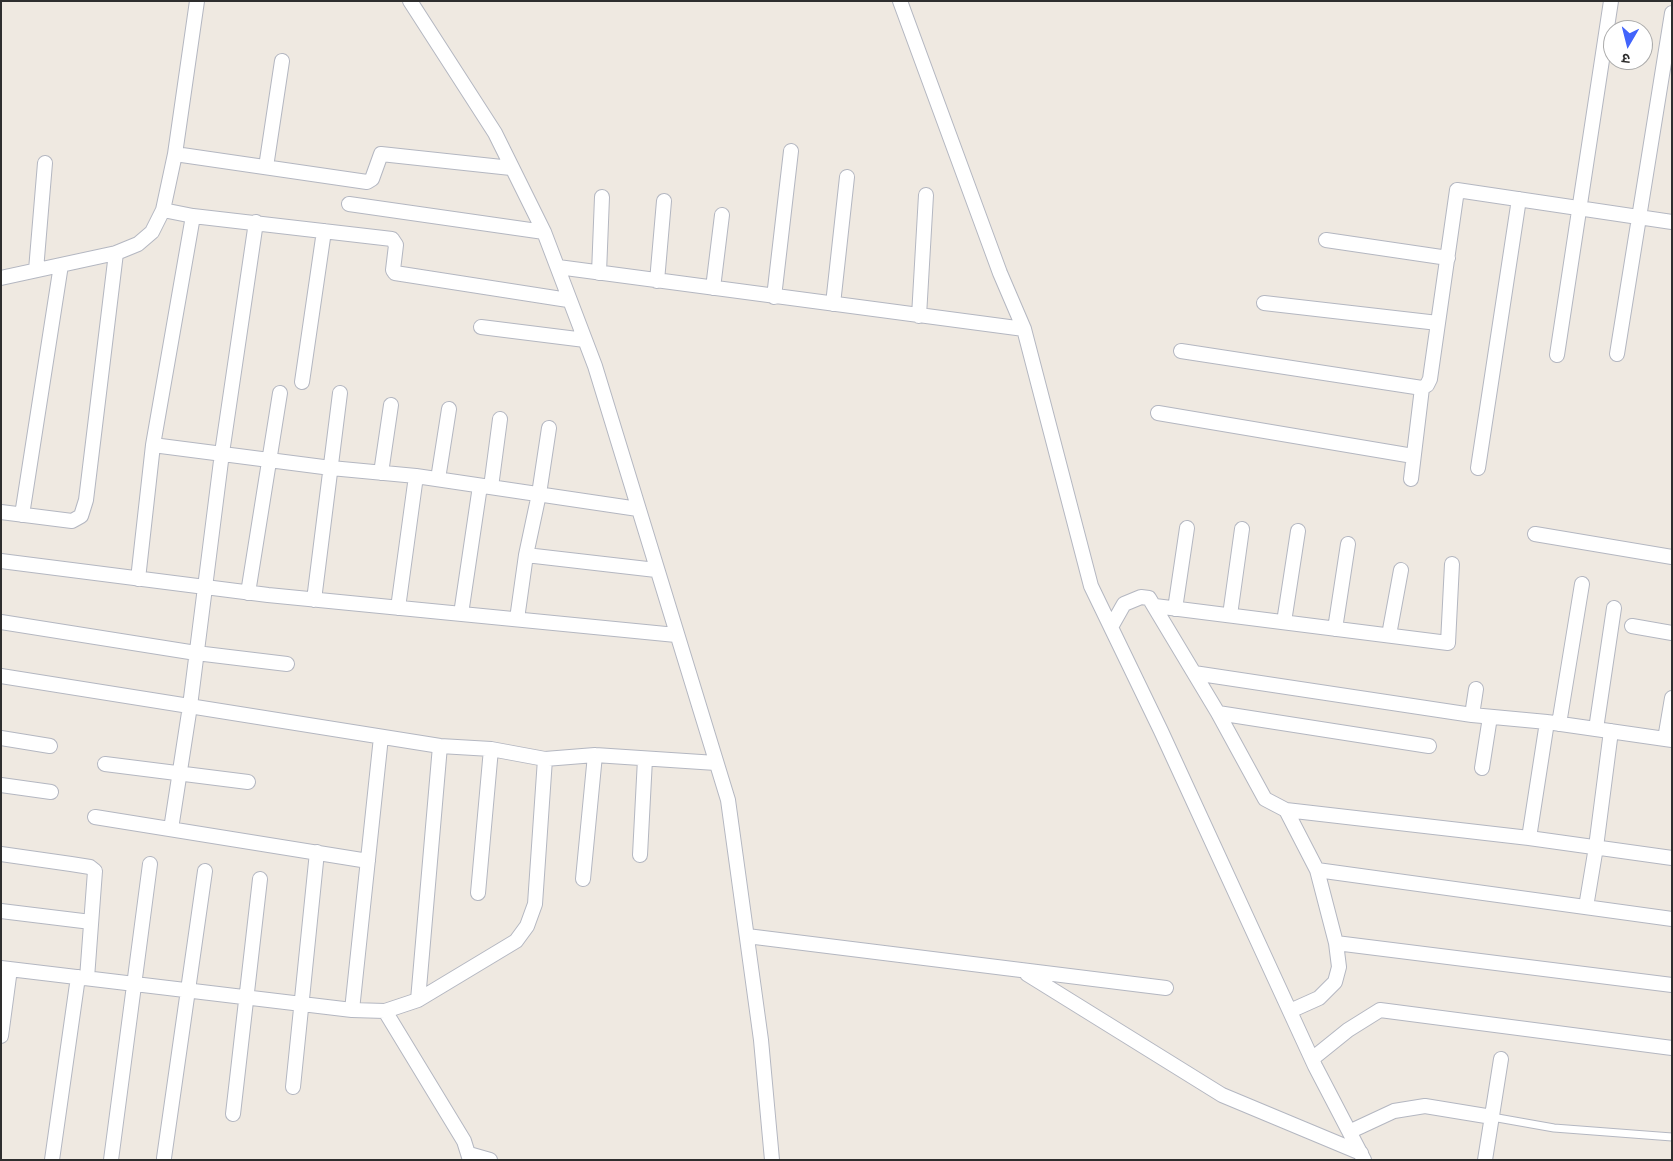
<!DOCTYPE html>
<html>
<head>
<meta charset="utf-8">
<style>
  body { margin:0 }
  #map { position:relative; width:1673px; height:1161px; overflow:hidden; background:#efe9e1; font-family:"IBM Plex Sans","Noto Sans Devanagari",sans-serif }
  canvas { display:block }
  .frame { position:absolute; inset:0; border:2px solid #2e2e2e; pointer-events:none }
  .north { position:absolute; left:1603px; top:20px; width:50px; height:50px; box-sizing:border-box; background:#fff; border:1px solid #ababab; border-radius:50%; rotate:188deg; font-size:14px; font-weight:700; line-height:20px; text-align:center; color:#2e2e2e }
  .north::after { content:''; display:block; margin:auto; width:18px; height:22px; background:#4264fb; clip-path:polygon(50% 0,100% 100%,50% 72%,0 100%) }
</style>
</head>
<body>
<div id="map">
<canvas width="1673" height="1161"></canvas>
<div class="frame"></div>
<div class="north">उ</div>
</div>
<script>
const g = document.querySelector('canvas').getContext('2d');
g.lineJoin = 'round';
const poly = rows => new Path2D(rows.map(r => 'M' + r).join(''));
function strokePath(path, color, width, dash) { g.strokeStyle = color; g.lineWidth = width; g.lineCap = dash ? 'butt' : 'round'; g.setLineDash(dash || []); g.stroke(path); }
const service = poly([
  [1492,1117,1554,1128,1672,1137]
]);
const minor = poly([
  [410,1,495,133,544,232,595,366,728,800,761,1040,772,1160],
  [900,1,1000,273,1024,329,1091,586,1161,731,1315,1066,1364,1160],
  [175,154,367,182,372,179,381,154,511,168],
  [266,167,282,61],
  [349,204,544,232],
  [163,210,193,216],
  [1326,240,1448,258],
  [558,267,1024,329],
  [36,270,45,163],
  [599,273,602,197],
  [1,278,116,253,138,244,152,232,163,210,175,154,197,1],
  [657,281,664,201],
  [713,288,722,215],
  [774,297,791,151],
  [1264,303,1438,323],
  [833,304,847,177],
  [919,316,926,195],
  [481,327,585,340],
  [1181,351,1422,388,1427,385,1430,379,1457,190,1672,222],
  [1617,354,1672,13],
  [1557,355,1611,1],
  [302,382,324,231],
  [1158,413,1413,456],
  [153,445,331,468,416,476,638,509],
  [1478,468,1519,199],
  [381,473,391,405],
  [438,479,449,409],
  [1411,479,1422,388],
  [491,487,500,419],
  [1,512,72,521,81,516,86,500,116,253],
  [22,515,61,265],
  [1535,534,1672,557],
  [526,555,656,570],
  [1,561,268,595,676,635],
  [138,579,153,445,193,216,392,239,396,245,393,270,395,273,568,300],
  [248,593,280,393],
  [314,600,340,393],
  [1155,606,1448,643,1452,564],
  [398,608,416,476],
  [1175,609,1187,528],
  [461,614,480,486],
  [1230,615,1242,529],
  [517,619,526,555,539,494,549,428],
  [1,622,196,653,287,664],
  [1284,622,1298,531],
  [1632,626,1672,633],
  [1111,627,1124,604,1141,597,1149,598,1218,713,1265,799,1286,810,1317,870,1336,943,1339,967,1335,982,1319,998,1290,1011],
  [1335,629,1348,544],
  [1389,635,1401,570],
  [1194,673,1472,715,1547,722,1672,740],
  [1,676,440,746,491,749,545,759,595,755,716,763],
  [1218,713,1429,746],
  [1472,715,1476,689],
  [1559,724,1582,584],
  [1596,729,1614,608],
  [1,738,50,746],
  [1665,739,1672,698],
  [105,764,248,782],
  [1482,768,1490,717],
  [1,785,51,792],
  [1286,810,1529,838,1672,858],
  [95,817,368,861],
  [171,829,190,706,222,453,256,222],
  [1529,838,1547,722],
  [1,854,71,864,90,867,95,871,87,978],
  [640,855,645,759],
  [1317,870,1672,919],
  [583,879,595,755],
  [478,893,491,749],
  [1586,907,1596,847,1611,731],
  [1,911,91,922],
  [747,936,1166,988],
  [1336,943,1672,985],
  [1,968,352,1010,385,1011,418,1000,516,941,527,926,535,904,545,759],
  [1027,974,1222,1095,1361,1153],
  [418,1000,440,746],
  [352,1010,381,737],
  [385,1011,464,1141,470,1160],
  [1,1036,10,969],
  [1312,1059,1348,1030,1380,1010,1672,1048],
  [293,1087,317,852],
  [233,1114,260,879],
  [1351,1131,1394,1111,1425,1106,1492,1117],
  [469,1154,490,1160],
  [164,1158,205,871],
  [52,1160,78,977],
  [111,1160,150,864],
  [1485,1160,1501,1059]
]);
strokePath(service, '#b4b7c1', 9);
strokePath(minor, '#b4b7c1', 16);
strokePath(service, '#fff', 7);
strokePath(minor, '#fff', 14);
</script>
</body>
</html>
